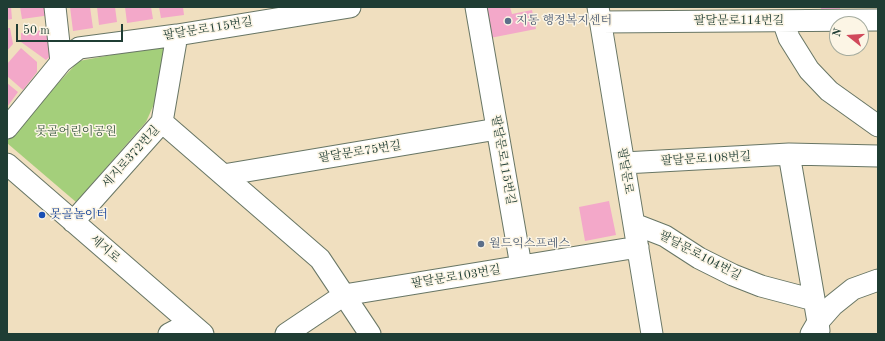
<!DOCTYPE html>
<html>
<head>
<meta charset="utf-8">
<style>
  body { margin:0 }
  #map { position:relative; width:885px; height:341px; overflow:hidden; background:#f0dfbf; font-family:"Old Standard TT",serif }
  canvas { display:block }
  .frame { position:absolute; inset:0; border:8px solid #1f3d34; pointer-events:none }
  .north { position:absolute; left:829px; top:16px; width:40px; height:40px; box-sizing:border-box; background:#fcf5e5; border:1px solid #a4ab9e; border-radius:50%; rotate:287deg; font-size:11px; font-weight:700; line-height:16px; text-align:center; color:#1f3d34 }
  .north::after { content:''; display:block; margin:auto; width:14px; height:18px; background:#d1495b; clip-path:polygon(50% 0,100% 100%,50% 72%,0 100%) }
  .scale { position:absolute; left:16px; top:24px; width:107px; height:18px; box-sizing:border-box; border:2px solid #1f3d34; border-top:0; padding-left:5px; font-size:12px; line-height:14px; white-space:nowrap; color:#1f3d34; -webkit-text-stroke:3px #fcf5e5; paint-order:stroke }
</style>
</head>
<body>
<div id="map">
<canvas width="885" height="341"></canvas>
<div class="frame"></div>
<div class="north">N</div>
<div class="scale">50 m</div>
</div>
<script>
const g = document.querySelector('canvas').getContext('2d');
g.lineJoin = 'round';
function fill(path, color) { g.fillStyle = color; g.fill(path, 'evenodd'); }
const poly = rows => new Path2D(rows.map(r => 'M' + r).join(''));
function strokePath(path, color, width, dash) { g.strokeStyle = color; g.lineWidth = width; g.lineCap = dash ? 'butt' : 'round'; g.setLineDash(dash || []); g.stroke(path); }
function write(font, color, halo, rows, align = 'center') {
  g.font = font + ' "Old Standard TT","Noto Serif KR",serif'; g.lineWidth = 3; g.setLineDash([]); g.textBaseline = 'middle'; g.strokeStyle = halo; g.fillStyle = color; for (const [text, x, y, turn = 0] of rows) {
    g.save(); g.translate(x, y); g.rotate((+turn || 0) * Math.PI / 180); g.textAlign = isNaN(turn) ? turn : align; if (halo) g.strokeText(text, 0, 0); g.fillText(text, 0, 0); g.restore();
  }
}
const green = poly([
  [165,45,166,74,154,104,146,122,76,202,7,143,7,137,79,61]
]);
const building = poly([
  [7,7,11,7,12,19,7,20],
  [20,7,50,7,51,15,22,19],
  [70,7,90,7,93,28,73,31],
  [97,7,115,7,117,22,99,25],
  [125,7,151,7,153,19,127,23],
  [159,7,183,7,184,15,161,18],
  [479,7,510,7,512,14,532,10,536,29,485,39],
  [821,7,840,7,840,9,821,10],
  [7,28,10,28,13,44,7,51],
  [53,29,55,52,46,60,21,42,21,33],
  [21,48,37,62,37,72,23,90,7,76,7,64],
  [7,83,18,92,7,107],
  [609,201,616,235,585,241,579,207]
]);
const minor = poly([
  [55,7,61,62],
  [476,7,521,266],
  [598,7,652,334],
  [783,21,789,38,809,70,829,91,878,126],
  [601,22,878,20],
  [162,122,320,259,370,334],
  [7,128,61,62,79,48,177,35,350,7],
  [789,154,818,322,811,334],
  [624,163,789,154,878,156],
  [7,164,203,334],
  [223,175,497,129],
  [73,222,162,122,177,35],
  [634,224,665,236,699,258,733,275,761,286,814,300],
  [819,331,818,322,833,305,853,289,878,280],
  [169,334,190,323],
  [286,334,344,295,638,247]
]);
const markers = [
  [508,21,4,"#5c6f8a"],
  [42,215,4,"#1a4fb4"],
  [481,244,4,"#5c6f8a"]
];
const serviceNames = [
  ["지동 행정복지센터",516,21],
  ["월드익스프레스",489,244]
];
const streetNames = [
  ["팔달문로114번길",739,21],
  ["팔달문로115번길",208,29,-9],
  ["팔달문로75번길",360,152,-9],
  ["세지로372번길",131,157,-48],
  ["팔달문로108번길",706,159,-3],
  ["팔달문로115번길",503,160,80],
  ["팔달문로",625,171,81],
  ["세지로",105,249,41],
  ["팔달문로104번길",700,256,28],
  ["팔달문로103번길",456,277,-9]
];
const parkNames = [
  ["못골어린이공원",76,132]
];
const transitNames = [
  ["못골놀이터",50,215]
];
fill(green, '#a4cf7b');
fill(building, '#f3a8c9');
strokePath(minor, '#687665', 23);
strokePath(minor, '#fff', 21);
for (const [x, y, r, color] of markers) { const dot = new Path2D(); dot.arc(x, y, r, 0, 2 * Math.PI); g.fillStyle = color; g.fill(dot); strokePath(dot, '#fcf5e5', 1.5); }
write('12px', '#4e5e75', '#fcf5e5', serviceNames, 'left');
write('12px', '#1f3d34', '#fcf5e5', streetNames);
write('12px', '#3a5a42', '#fcf5e5', parkNames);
write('12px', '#164399', '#fcf5e5', transitNames, 'left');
</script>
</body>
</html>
